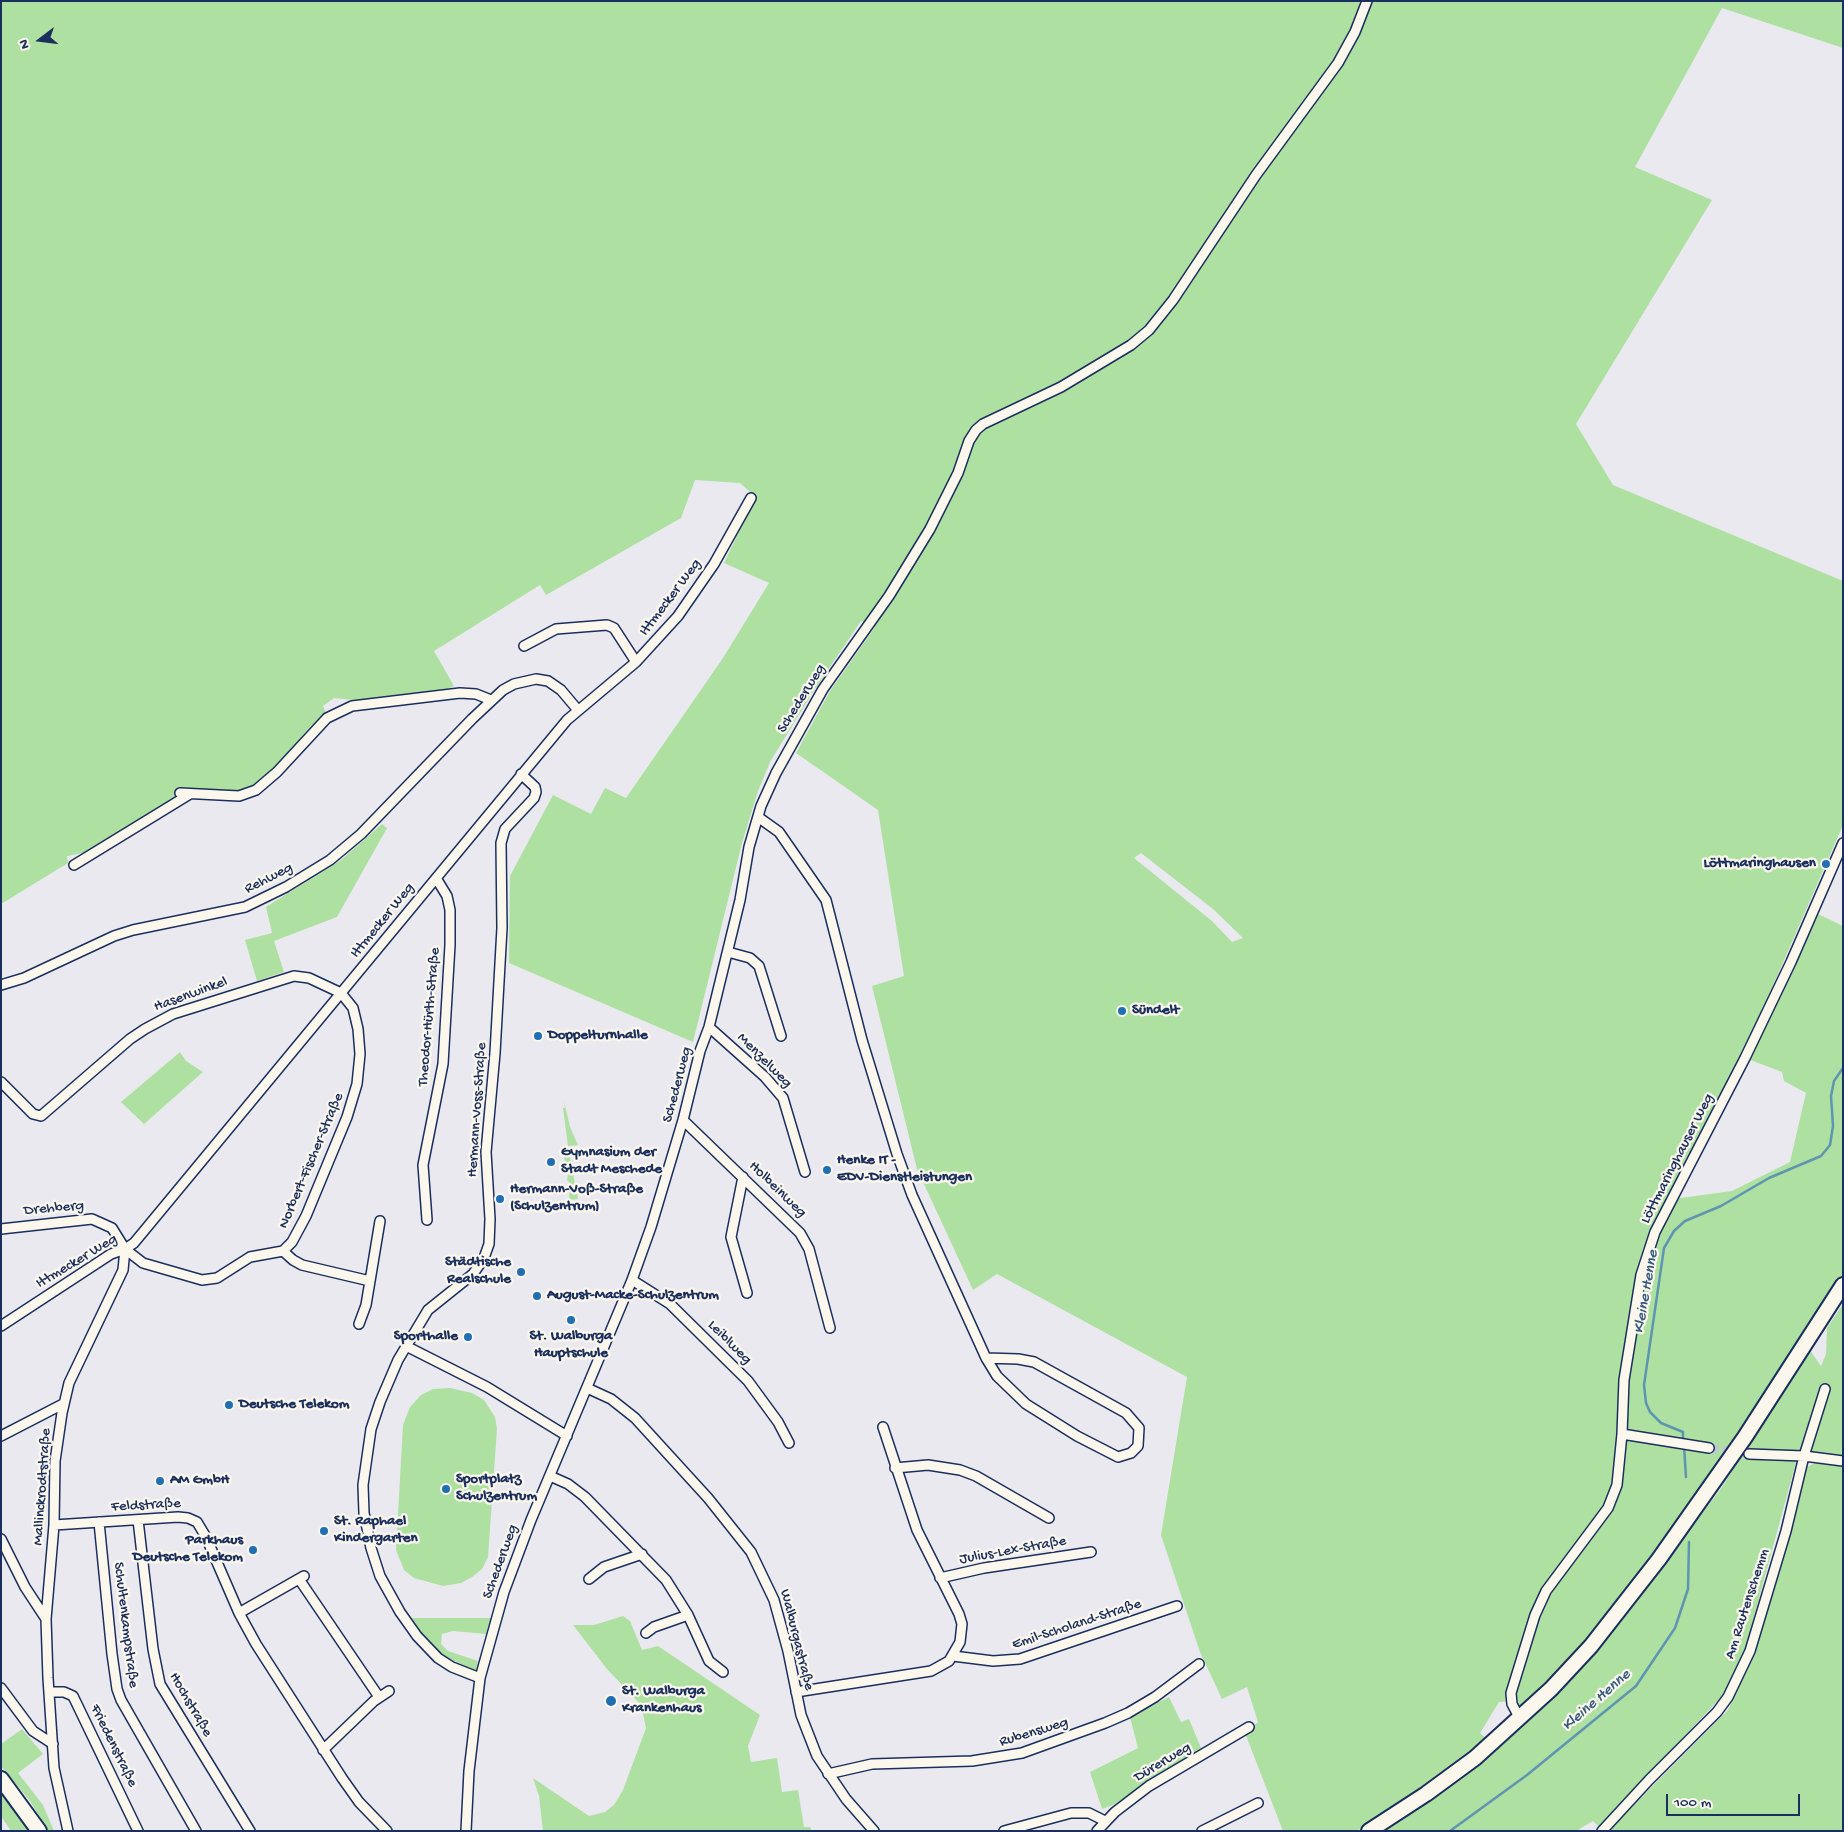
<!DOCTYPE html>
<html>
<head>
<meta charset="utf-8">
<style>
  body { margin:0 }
  #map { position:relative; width:1844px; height:1832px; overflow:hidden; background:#eae9f0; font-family:"Gochi Hand",sans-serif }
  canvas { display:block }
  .frame { position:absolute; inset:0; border:2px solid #1b2f5e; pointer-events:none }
  .north { position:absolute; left:15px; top:15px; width:50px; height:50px; -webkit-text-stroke:4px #fbf7ec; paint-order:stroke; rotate:255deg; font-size:14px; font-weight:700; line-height:20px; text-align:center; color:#1b2f5e }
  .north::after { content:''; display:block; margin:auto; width:18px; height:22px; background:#1b2f5e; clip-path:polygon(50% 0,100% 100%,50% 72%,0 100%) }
  .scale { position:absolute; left:1666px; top:1794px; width:134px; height:22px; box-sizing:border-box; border:2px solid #1b2f5e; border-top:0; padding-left:6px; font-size:15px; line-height:18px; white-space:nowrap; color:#1b2f5e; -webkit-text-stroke:4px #fbf7ec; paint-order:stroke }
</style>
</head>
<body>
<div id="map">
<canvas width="1844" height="1832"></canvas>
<div class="frame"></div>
<div class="north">N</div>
<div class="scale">100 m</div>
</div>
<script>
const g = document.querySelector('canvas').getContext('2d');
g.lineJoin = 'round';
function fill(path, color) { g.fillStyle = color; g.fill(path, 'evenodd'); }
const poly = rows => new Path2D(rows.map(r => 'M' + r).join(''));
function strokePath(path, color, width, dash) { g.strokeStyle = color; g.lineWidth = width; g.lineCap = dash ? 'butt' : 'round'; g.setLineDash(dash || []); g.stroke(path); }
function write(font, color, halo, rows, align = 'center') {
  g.font = font + ' "Gochi Hand",sans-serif'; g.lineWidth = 4.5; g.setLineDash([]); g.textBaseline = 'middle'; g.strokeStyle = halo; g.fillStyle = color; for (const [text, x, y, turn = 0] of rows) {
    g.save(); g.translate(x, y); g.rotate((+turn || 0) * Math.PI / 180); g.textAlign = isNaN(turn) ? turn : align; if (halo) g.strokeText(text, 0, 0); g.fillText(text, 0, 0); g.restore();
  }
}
const green = poly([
  [1,1,1843,1,1843,48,1722,8,1635,167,1712,200,1576,424,1613,485,1843,581,1843,825,1720,1107,1673,1199,1732,1191,1790,1162,1806,1093,1784,1081,1782,1072,1745,1058,1818,914,1843,926,1843,1277,1661,1547,1579,1650,1530,1702,1519,1707,1515,1701,1499,1702,1480,1733,1488,1740,1407,1799,1357,1831,1283,1831,1245,1733,1258,1722,1247,1687,1222,1699,1200,1652,1161,1535,1187,1377,997,1274,973,1290,917,1169,872,986,904,976,878,810,796,753,830,691,875,627,861,621,815,689,771,760,758,791,742,843,693,1042,509,963,510,876,553,795,591,814,605,788,626,798,723,658,769,583,724,563,756,497,740,483,695,480,681,518,546,595,540,585,434,651,454,686,430,696,353,700,334,698,323,706,326,713,307,730,281,764,253,786,242,791,175,790,175,801,93,851,67,856,68,863,1,904],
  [1141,853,1213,909,1243,938,1232,942,1212,921,1134,858],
  [382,824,387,828,337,917,274,941,284,972,257,981,245,940,272,933,266,907,341,860],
  [180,1052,186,1061,203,1072,144,1124,121,1102],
  [564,1101,570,1127,578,1145,568,1146,563,1108,565,1108],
  [569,1153,578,1199,569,1200,570,1183,567,1180,568,1174,563,1154],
  [1843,1304,1843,1457,1799,1451,1745,1650,1723,1695,1606,1820,1615,1824,1728,1710,1748,1662,1805,1468,1819,1461,1843,1464,1843,1831,1603,1831,1593,1821,1576,1831,1379,1831,1500,1743,1564,1686,1606,1638,1720,1490,1809,1349,1821,1366,1826,1354,1827,1328],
  [450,1388,472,1393,484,1400,495,1417,497,1429,488,1557,482,1569,472,1577,461,1583,443,1586,414,1578,404,1570,396,1550,403,1425,410,1407,421,1395,433,1389],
  [623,1616,630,1621,642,1650,658,1646,760,1715,748,1746,751,1762,777,1758,782,1792,798,1790,804,1827,810,1827,812,1831,543,1831,539,1796,533,1778,589,1816,605,1812,614,1805,623,1790,646,1728,641,1705,607,1669,573,1625,594,1625],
  [408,1618,491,1618,486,1634,453,1631,442,1634,441,1644,448,1651,478,1661,476,1672,447,1657,432,1646],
  [1169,1697,1181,1722,1189,1719,1201,1748,1113,1805,1102,1809,1090,1772,1138,1748,1130,1717],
  [22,1729,43,1754,18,1773,43,1805,54,1831,48,1831,30,1801,1,1766,1,1744],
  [1,1791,22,1819,29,1831,11,1831,1,1816]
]);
const stream = poly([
  [1683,1441,1683,1432,1661,1423,1650,1412,1646,1403,1644,1385,1664,1248,1674,1231,1685,1221,1721,1206,1769,1178,1821,1156,1830,1145,1833,1126,1831,1096,1834,1081,1843,1068],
  [1684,1446,1686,1477],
  [1450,1831,1527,1775,1636,1686,1675,1628,1688,1589,1689,1542]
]);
const minorTunnel = poly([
  [1709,1448,1749,1454]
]);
const minor = poly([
  [524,646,556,629,607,625,614,628,636,662],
  [180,793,239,796,256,790,277,772,327,718,352,706,460,693,476,694,491,700],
  [758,817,779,832,826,900,862,1040,897,1154,912,1195,986,1358,997,1376,1026,1404,1077,1436,1118,1457,1131,1453,1138,1446,1139,1428,1126,1413,1034,1362,1018,1359,986,1358],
  [74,865,190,794],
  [728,952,750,958,759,966,781,1036],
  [1,985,24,978,114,936,133,930,245,907,286,887,330,860,361,834,472,719,503,690,514,684,536,679,548,681,561,690,577,709],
  [709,1027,765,1077,783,1098,805,1172],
  [1,1082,33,1114,41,1116,130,1039,145,1029,173,1014,294,976,309,978,341,993,353,1008,358,1029,360,1054,357,1084,347,1117,306,1216,292,1242,283,1251],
  [683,1120,800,1233,809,1249,830,1328],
  [743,1177,731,1237,747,1293],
  [427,1220,423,1165,443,1064,450,945,450,910,447,896,436,878],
  [1,1229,92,1219,112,1228,125,1249,123,1270,69,1383,62,1413,55,1461,54,1525,46,1619,48,1678,54,1768,68,1831],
  [125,1249,143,1263,202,1280,217,1278,250,1257,283,1251,293,1260,302,1265,370,1281],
  [632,1280,670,1304,748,1381,778,1422,789,1443],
  [359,1324,366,1305,380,1221],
  [1,1326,111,1254,125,1249,134,1243,567,720,636,662,678,616,714,564,751,498],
  [406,1346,487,1387,567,1436],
  [587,1388,611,1399,635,1418,708,1498,751,1552,774,1600,788,1651,801,1715,817,1756,846,1799,874,1831],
  [1825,1389,1804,1456,1843,1461],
  [1622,1434,1709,1448],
  [1,1436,63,1404],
  [895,1468,928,1465,960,1470,976,1476,1049,1518],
  [550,1476,568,1484,585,1497,666,1580,688,1615,709,1661,723,1672],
  [138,1520,153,1649,160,1684,250,1831],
  [99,1522,112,1654,117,1689,121,1700,196,1831],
  [54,1525,178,1517,188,1518,197,1522,206,1537,239,1613,256,1644,342,1778,359,1802,387,1831],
  [1,1539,25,1587,46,1619],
  [940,1578,984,1568,1091,1552],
  [299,1579,379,1697],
  [589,1579,604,1567,642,1554],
  [239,1613,304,1576],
  [646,1633,654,1627,688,1615],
  [953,1656,993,1661,1020,1659,1177,1606],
  [480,1678,452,1667,438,1658,417,1636,400,1612,380,1576,371,1548,364,1513,363,1485,371,1429,380,1402,398,1360,428,1310,473,1274,484,1258,489,1244,490,1219,486,1152,495,1053,502,928,501,843,505,829,534,798,536,792,535,787,521,774],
  [1,1688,33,1731,53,1744],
  [49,1692,64,1692,73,1696,138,1831],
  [796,1692,931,1671,949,1661,960,1642,962,1624,959,1614,917,1530,883,1427],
  [1520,1719,1512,1704,1511,1693,1535,1615,1546,1591,1608,1508,1617,1485,1622,1434,1624,1380,1641,1275,1655,1232,1745,1058,1791,962,1843,843],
  [323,1750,374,1701,389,1691],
  [828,1774,872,1764,972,1761,1022,1753,1105,1723,1128,1713,1155,1697,1199,1664],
  [466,1831,469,1771,480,1678,504,1592,531,1520,632,1280,651,1227,683,1120,700,1051,709,1027,740,900,749,847,761,806,776,773,823,689,889,596,930,529,958,473,969,441,976,430,983,424,1061,387,1131,345,1149,330,1173,300,1256,175,1338,63,1355,32,1367,1],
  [1004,1831,1071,1813,1089,1813,1105,1821],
  [1097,1831,1115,1812,1149,1786,1249,1727],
  [1202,1831,1258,1803],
  [1602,1831,1649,1780,1717,1712,1728,1697,1750,1651,1786,1531,1804,1456,1749,1454]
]);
const secondary = poly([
  [1,1779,39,1831],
  [1369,1831,1426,1794,1475,1758,1551,1689,1591,1646,1659,1559,1745,1437,1843,1285]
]);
const markers = [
  [1826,864,5,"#1f6fb2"],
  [1122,1011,5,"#1f6fb2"],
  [538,1036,5,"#1f6fb2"],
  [551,1162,5,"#1f6fb2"],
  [827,1170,5,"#1f6fb2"],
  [500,1199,5,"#1f6fb2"],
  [521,1272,5,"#1f6fb2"],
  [537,1296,5,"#1f6fb2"],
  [571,1320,5,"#1f6fb2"],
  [468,1337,5,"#1f6fb2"],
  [229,1405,5,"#1f6fb2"],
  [160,1481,5,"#1f6fb2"],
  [446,1489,5,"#1f6fb2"],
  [324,1531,5,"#1f6fb2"],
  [253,1550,5,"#1f6fb2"],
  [611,1701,6,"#1f6fb2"]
];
const streetNames = [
  ["Ittmecker Weg",671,598,-53],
  ["Schederweg",802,699,-58],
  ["Rehweg",269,879,-27],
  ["Ittmecker Weg",383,921,-51],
  ["Hasenwinkel",191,995,-20],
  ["Theodor-Hürth-Straße",430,1017,-85],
  ["Menzelweg",764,1061,45],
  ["Schederweg",678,1085,-75],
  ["Hermann-Voss-Straße",478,1110,-86],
  ["Löttmaringhauser Weg",1678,1159,-63],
  ["Norbert-Fischer-Straße",312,1161,-67],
  ["Holbeinweg",777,1190,44],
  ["Drehberg",54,1209,-5],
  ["Ittmecker Weg",77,1262,-31],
  ["Leiblweg",729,1343,45],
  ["Mallinckrodtstraße",43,1487,-86],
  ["Feldstraße",146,1506,-3],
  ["Julius-Lex-Straße",1013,1551,-10],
  ["Schederweg",501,1562,-70],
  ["Am Rautenschemm",1748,1604,-72],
  ["Schultenkampstraße",125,1625,83],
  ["Emil-Scholand-Straße",1077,1625,-18],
  ["Walburgastraße",796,1640,76],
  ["Hochstraße",190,1705,60],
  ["Rubensweg",1034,1733,-17],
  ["Friedenstraße",113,1746,64],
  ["Dürerweg",1163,1763,-31]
];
const poiNames = [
  ["Löttmaringhausen",1816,864,"right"],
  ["Sündelt",1132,1011],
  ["Doppelturnhalle",548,1036],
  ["Gymnasium der",561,1153],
  ["Stadt Meschede",561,1170],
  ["Henke IT -",837,1161],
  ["EDV-Dienstleistungen",837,1178],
  ["Hermann-Voß-Straße",510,1190],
  ["(Schulzentrum)",510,1207],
  ["Städtische",511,1263,"right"],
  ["Realschule",511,1280,"right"],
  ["August-Macke-Schulzentrum",547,1296],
  ["Sporthalle",458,1337,"right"],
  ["St. Walburga",571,1337,"center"],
  ["Hauptschule",571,1354,"center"],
  ["Deutsche Telekom",239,1405],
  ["Sportplatz",456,1480],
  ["Schulzentrum",456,1497],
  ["AM GmbH",170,1481],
  ["St. Raphael",334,1522],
  ["Kindergarten",334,1539],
  ["Parkhaus",243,1541,"right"],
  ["Deutsche Telekom",243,1558,"right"],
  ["St. Walburga",622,1692],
  ["Krankenhaus",622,1709]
];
const waterNames = [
  ["Kleine Henne",1647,1292,-80],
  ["Kleine Henne",1597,1701,-41]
];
fill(green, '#aee0a1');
strokePath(stream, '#5e95b1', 2.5);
strokePath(minorTunnel, '#c1c4d3', 9, [9, 4.5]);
strokePath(minor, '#1b2f5e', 12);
strokePath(secondary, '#1b2f5e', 18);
strokePath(minor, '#fbf7ec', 9);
strokePath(secondary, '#fbf7ec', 14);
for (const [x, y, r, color] of markers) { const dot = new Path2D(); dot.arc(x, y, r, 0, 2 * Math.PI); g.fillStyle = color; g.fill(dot); strokePath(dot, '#fbf7ec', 2); }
write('15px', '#1b2f5e', '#fbf7ec', streetNames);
write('bold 15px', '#1b2f5e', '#fbf7ec', poiNames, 'left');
write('italic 16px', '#375a80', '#fbf7ec', waterNames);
</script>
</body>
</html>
